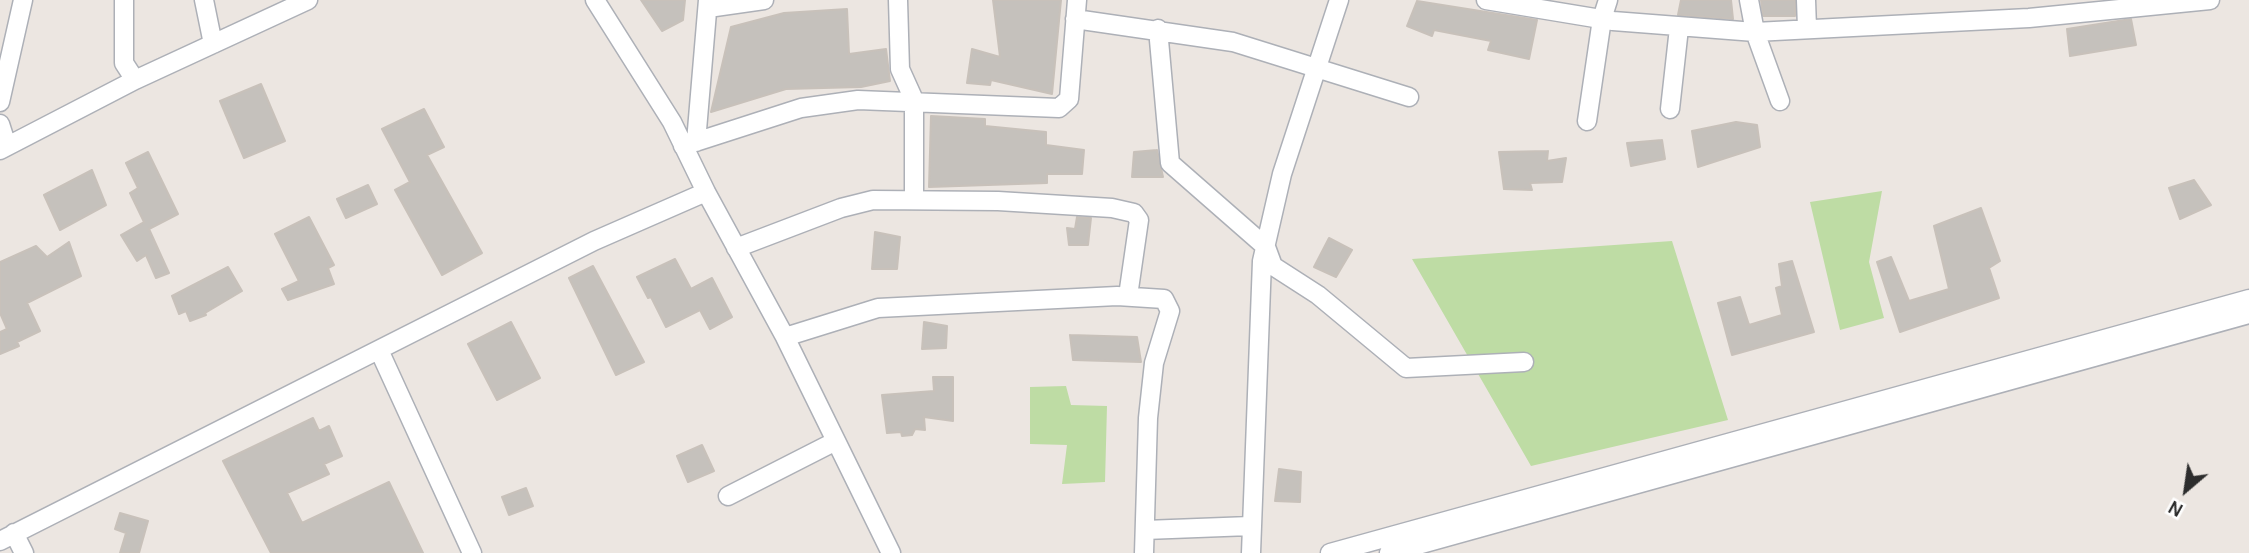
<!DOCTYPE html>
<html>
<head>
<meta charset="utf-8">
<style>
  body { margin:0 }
  #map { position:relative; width:2249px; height:553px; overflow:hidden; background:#ece6e1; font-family:Karla,sans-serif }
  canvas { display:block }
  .north { position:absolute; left:2151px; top:455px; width:70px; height:70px; -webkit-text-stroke:5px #fff; paint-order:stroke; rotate:209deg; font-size:19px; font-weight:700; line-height:28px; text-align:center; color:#2d2d2d }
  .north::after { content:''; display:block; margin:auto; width:24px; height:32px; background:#2d2d2d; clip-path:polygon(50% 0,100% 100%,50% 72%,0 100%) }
</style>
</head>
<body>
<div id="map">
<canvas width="2249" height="553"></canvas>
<div class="north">N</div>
</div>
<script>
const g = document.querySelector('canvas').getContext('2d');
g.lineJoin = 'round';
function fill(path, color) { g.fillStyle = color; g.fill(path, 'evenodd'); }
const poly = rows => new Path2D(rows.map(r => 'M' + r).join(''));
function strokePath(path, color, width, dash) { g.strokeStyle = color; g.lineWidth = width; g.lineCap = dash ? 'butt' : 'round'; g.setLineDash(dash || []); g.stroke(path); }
const green = poly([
  [1882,191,1869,262,1884,318,1840,330,1810,202],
  [1672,241,1728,420,1531,466,1412,259],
  [1066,386,1071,405,1107,406,1105,482,1062,484,1067,445,1030,444,1030,387]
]);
const building = poly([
  [641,0,685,0,683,20,662,31,641,0],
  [993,0,1061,0,1052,94,991,80,990,85,967,83,972,49,1000,57,993,0],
  [1681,0,1731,0,1733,19,1678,15,1681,0],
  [1761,0,1795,0,1795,16,1763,16,1761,0],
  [1417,1,1537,20,1529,59,1488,50,1491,41,1434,30,1432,36,1407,26,1417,1],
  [847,9,849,54,886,49,890,81,861,87,786,89,711,112,731,27,784,13,847,9],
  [2131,19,2136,45,2070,56,2067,29,2131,19],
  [261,84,285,141,244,158,220,101,261,84],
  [424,109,444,147,427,155,482,253,442,275,395,190,410,182,382,129,424,109],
  [931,116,985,119,985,126,1046,132,1046,145,1084,150,1082,174,1047,174,1047,183,929,187,931,116],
  [1736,122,1757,125,1760,147,1698,167,1692,131,1736,122],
  [1662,140,1665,159,1631,166,1627,143,1662,140],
  [1157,150,1163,177,1132,177,1134,152,1157,150],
  [1548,151,1547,161,1566,158,1562,182,1530,183,1532,190,1504,189,1499,152,1548,151],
  [148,152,178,214,149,229,169,273,156,278,146,255,137,261,121,235,144,222,130,193,138,188,126,163,148,152],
  [92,170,106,205,60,230,44,195,92,170],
  [2194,180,2211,205,2180,219,2169,188,2194,180],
  [368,185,377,204,346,218,337,199,368,185],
  [1981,208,2000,261,1989,268,1999,298,1900,332,1877,262,1891,257,1909,301,1949,289,1934,226,1981,208],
  [309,217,334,265,328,268,334,284,288,300,282,289,299,281,275,234,309,217],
  [1077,217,1091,218,1088,245,1069,245,1067,228,1075,229,1077,217],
  [875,232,900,237,897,269,872,269,875,232],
  [1329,238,1352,250,1336,277,1314,267,1329,238],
  [69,242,81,276,27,303,40,331,17,342,19,346,0,354,0,332,7,329,0,313,0,262,36,246,47,257,69,242],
  [675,259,691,289,712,278,732,317,710,329,700,310,666,327,651,297,648,298,637,277,675,259],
  [1792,261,1814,332,1732,355,1718,303,1740,297,1749,325,1782,315,1776,288,1782,286,1779,264,1792,261],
  [593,266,644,362,616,375,569,278,593,266],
  [228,267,242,291,205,313,206,315,190,321,186,311,179,314,172,296,228,267],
  [511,322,540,378,497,400,468,344,511,322],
  [924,322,947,326,946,348,922,349,924,322],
  [1070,335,1137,337,1141,362,1073,360,1070,335],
  [933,377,953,377,953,421,924,417,925,430,915,429,912,435,902,436,901,432,887,433,882,395,934,391,933,377],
  [313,418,319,431,329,426,342,456,324,464,329,474,287,493,302,523,389,482,423,553,271,553,223,461,313,418],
  [702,445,714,471,688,482,677,456,702,445],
  [1279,469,1301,472,1300,502,1275,501,1279,469],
  [526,488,533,506,509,515,502,497,526,488],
  [120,513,148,521,139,553,120,553,126,533,115,529,120,513]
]);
const street = poly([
  [124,0,124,63,135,80],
  [204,0,213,44],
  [595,0,672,122,706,192,785,337,891,553],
  [898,0,900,69,914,100,914,199],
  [1486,0,1613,21,1755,32,2029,18,2210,0],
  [1749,0,1755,32,1780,101],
  [1806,0,1807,28],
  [708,8,764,0],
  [1075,19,1233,42,1409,97],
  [1158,29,1170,163,1266,247,1273,266,1318,295,1406,368,1524,362],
  [0,102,23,0],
  [1670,109,1679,28],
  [1587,121,1602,19,1608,0],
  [0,124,7,146],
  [696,142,708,0],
  [683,146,801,108,858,100,1059,108,1069,99,1077,0],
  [0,150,135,80,308,0],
  [736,248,841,208,873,200,998,201,1112,208,1134,213,1139,220,1128,296],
  [785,337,878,308,1117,296,1164,299,1170,311,1154,363,1148,418,1144,553],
  [379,350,472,553],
  [728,496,836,441],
  [1145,530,1250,526],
  [14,533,24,553],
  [0,541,594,241,706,192],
  [1251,553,1262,261,1282,174,1339,0],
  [1330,553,2249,299],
  [1389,553,2249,314]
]);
fill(green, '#bedca4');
fill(building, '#c5c1bc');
strokePath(building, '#c8c1ba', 2);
strokePath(street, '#adb0b7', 21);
strokePath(street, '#fff', 18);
</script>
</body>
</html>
